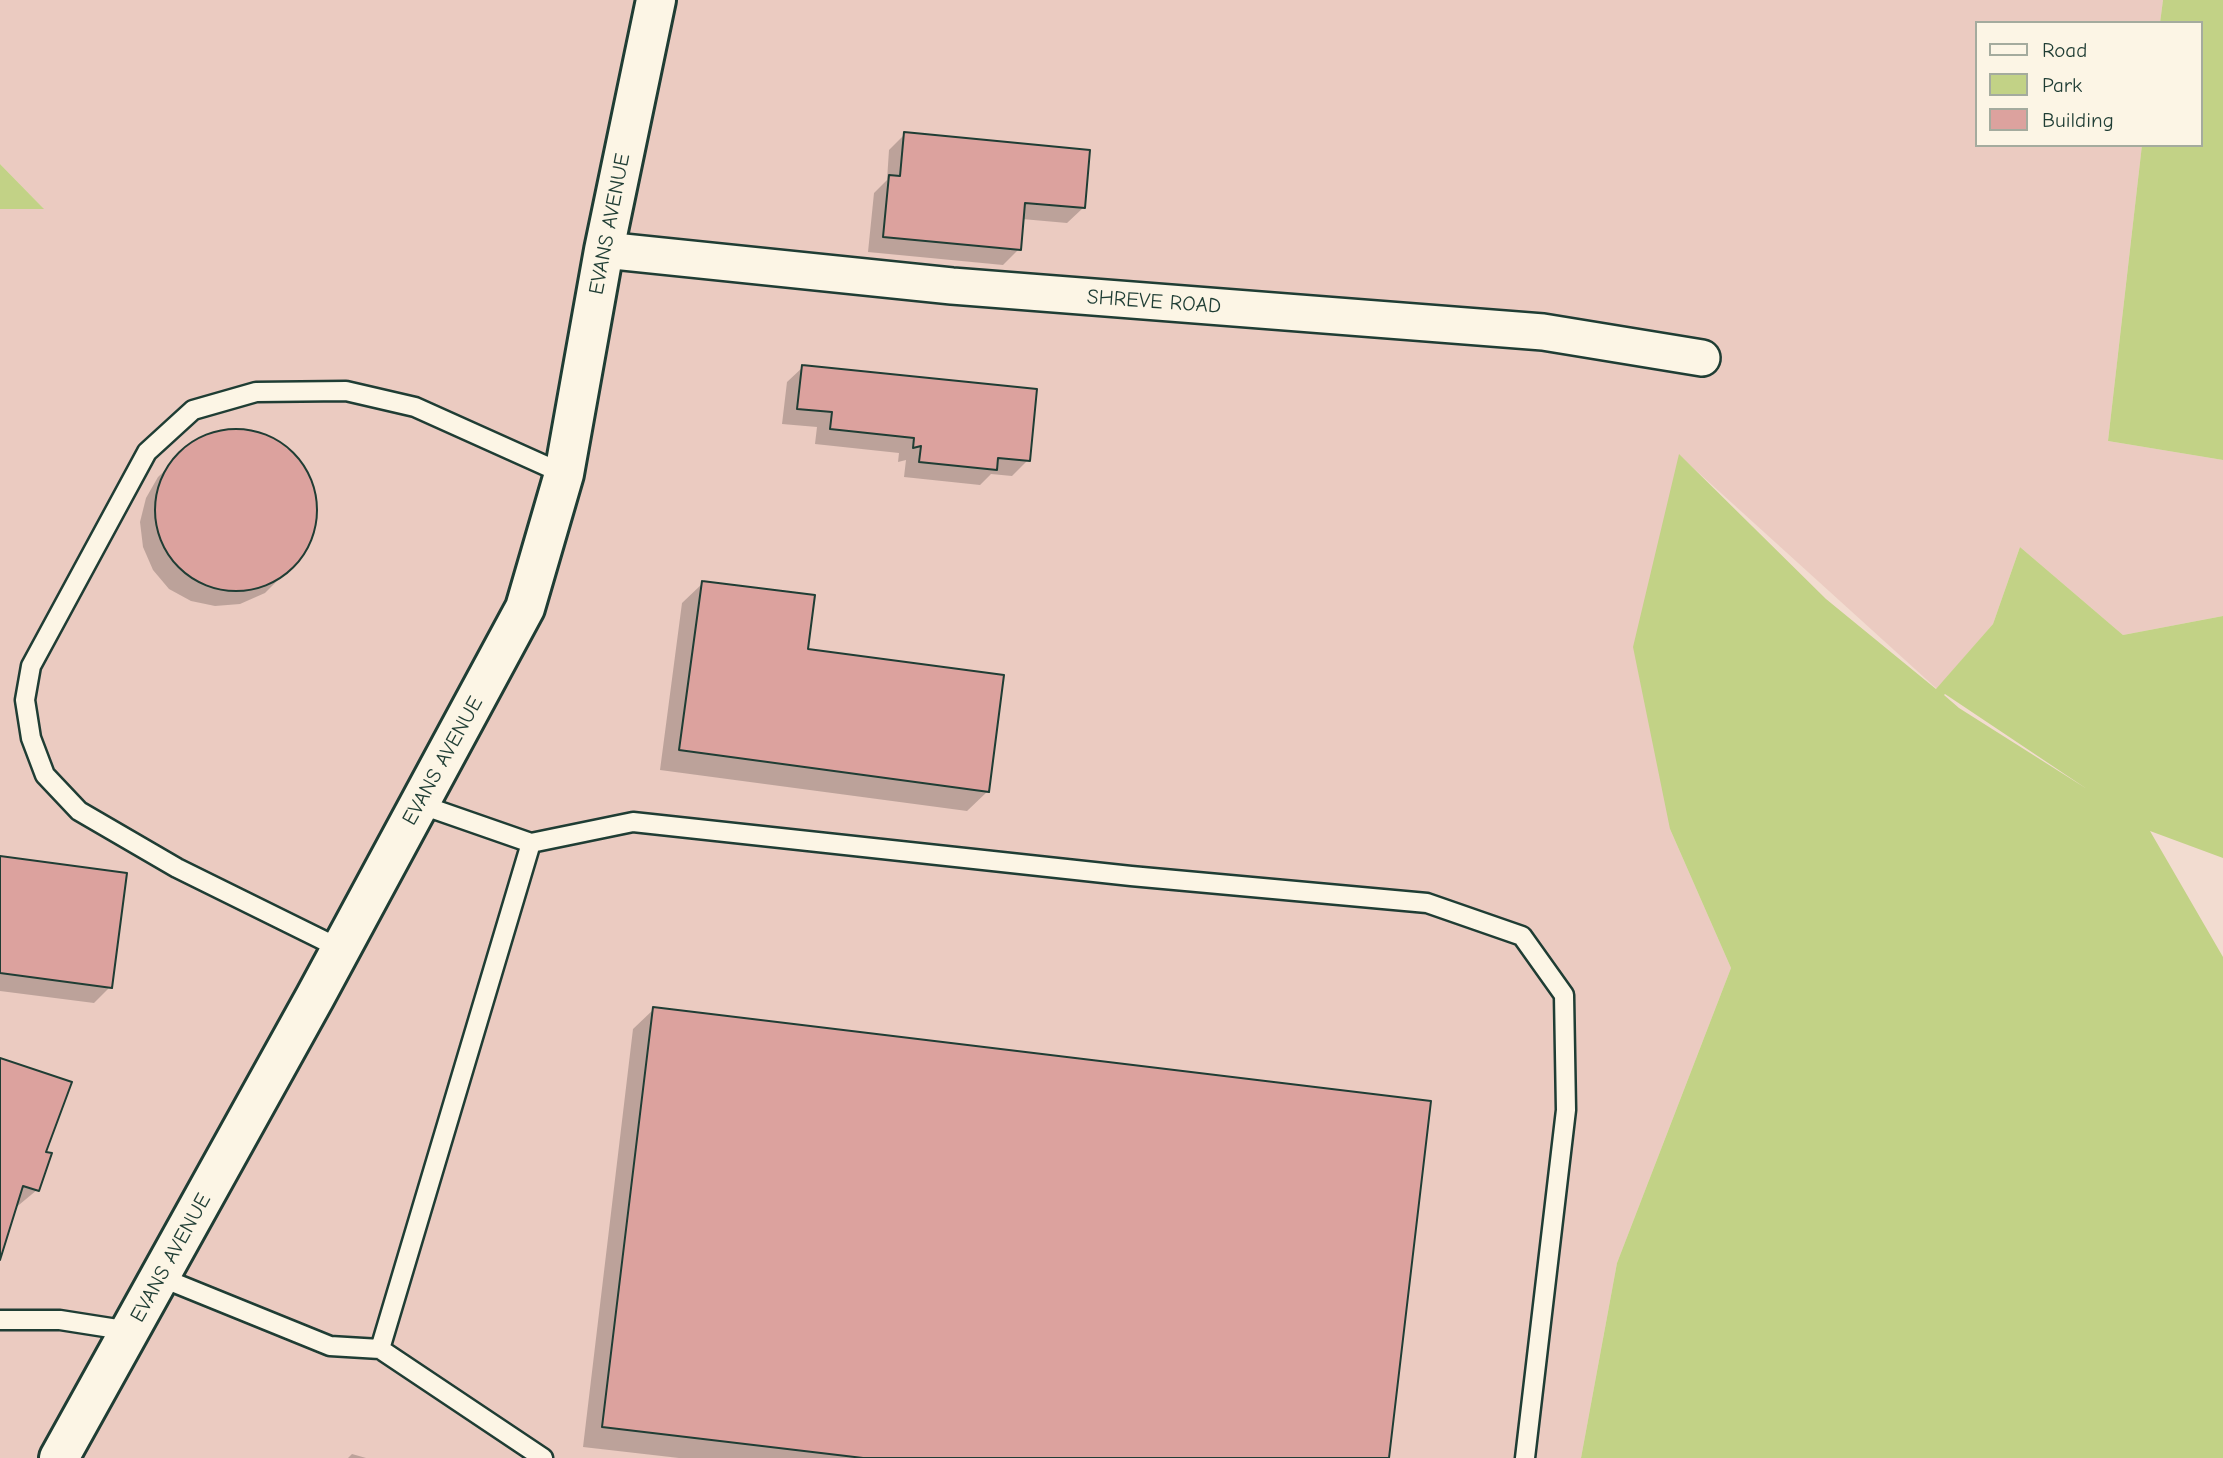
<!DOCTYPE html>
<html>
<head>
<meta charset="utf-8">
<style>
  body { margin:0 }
  #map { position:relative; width:2223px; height:1458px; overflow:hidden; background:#f2dcd0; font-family:"Comic Neue",sans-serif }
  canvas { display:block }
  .legend { position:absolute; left:1975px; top:21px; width:228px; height:126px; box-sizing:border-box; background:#fcf5e5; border:2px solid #a4ab9e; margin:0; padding:9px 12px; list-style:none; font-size:21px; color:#1f3d34 }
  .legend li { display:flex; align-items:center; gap:14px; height:35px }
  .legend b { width:35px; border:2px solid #a4ab9e }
</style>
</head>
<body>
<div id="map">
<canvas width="2223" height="1458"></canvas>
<ul class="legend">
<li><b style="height:9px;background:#fcf5e5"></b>Road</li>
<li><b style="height:19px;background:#c2d286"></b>Park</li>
<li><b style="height:19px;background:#dca29e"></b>Building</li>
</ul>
</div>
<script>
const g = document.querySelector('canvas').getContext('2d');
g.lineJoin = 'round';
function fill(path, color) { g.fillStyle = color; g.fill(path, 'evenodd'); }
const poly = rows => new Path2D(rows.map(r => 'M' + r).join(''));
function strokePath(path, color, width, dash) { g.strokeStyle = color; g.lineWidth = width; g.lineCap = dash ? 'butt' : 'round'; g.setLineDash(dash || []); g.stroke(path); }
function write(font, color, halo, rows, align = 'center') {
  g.font = font + ' "Comic Neue",sans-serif'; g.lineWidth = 6; g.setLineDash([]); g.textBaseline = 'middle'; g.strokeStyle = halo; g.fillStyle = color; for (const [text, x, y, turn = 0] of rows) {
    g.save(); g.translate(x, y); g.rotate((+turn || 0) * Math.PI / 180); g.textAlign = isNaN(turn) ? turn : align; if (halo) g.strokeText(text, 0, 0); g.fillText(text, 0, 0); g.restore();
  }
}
const built = poly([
  [0,0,2163,0,2160,23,1976,23,1976,145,2142,145,2108,441,2223,460,2223,616,2123,635,2020,547,1993,624,1937,689,1679,455,1670,829,1731,968,1617,1263,1581,1458,0,1458,0,209,43,208,0,164]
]);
const green = poly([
  [2163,0,2223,0,2223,460,2108,441,2142,145,2200,145,2200,23,2160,23],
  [0,164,44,209,0,209],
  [1679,454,1826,599,1936,689,1993,624,2020,547,2123,635,2223,616,2223,858,2150,831,2223,957,2223,1458,1581,1458,1617,1263,1731,968,1670,829,1633,647],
  [1944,695,1945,694,2087,789,1959,708]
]);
const shadow = poly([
  [905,134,1083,208,1067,223,1022,219,1019,249,1003,265,868,252,874,193,887,180,889,150],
  [803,367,1028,460,1012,476,991,474,980,485,904,477,906,460,898,462,899,453,815,444,817,427,782,424,787,382],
  [247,431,273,439,294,456,309,479,316,505,312,532,301,557,265,593,240,604,215,606,191,601,169,589,153,570,143,547,140,522,146,498,158,477,195,442,220,432],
  [703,583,806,650,988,791,967,811,660,770,682,603],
  [0,857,110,987,94,1003,0,991],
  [654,1009,1387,1458,679,1458,583,1447,633,1029],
  [0,1060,37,1190,14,1209,0,1254],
  [352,1454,366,1458,348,1458]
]);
const building = poly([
  [904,132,1090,150,1085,208,1025,203,1021,250,883,237,889,175,900,176,904,132],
  [802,365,1037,389,1030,461,998,458,997,470,919,462,921,446,913,448,914,438,830,429,832,412,797,409,802,365],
  '155 510a81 81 0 1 1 162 0a81 81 0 1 1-162 0Z',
  [702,581,815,595,808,649,1004,675,989,792,679,750,702,581],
  [0,856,127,873,112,988,0,973,0,856],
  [653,1007,1431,1101,1389,1458,863,1458,602,1427,653,1007],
  [0,1058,72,1082,46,1152,52,1153,39,1191,23,1186,0,1260,0,1058]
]);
const lane = poly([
  [531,843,633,822,1131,876,1427,903,1522,936,1564,995,1566,1110,1525,1458],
  [341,949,177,868,79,811,45,775,31,738,25,700,31,666,147,452,193,410,256,392,346,391,415,407,564,474],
  [160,1277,330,1346,380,1349,531,843,419,804],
  [0,1320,60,1320,130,1331],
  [380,1349,543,1458]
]);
const street = poly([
  [604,250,952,286,1543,332,1702,358]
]);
const secondary = poly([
  [59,1458,315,997,525,608,564,474,604,250,656,0]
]);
const streetNames = [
  ["EVANS AVENUE",610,224,-79],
  ["SHREVE ROAD",1154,302,4],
  ["EVANS AVENUE",443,761,-61],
  ["EVANS AVENUE",171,1258,-61]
];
fill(built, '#ebcbc1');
fill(green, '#c2d286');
fill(shadow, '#0003');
fill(building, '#dca29e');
strokePath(building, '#1f3d34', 2);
strokePath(lane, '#1f3d34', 23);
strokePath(street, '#1f3d34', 40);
strokePath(secondary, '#1f3d34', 44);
strokePath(lane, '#fcf5e5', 18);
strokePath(street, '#fcf5e5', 35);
strokePath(secondary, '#fcf5e5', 38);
write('21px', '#1f3d34', '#fcf5e5', streetNames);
</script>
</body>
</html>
